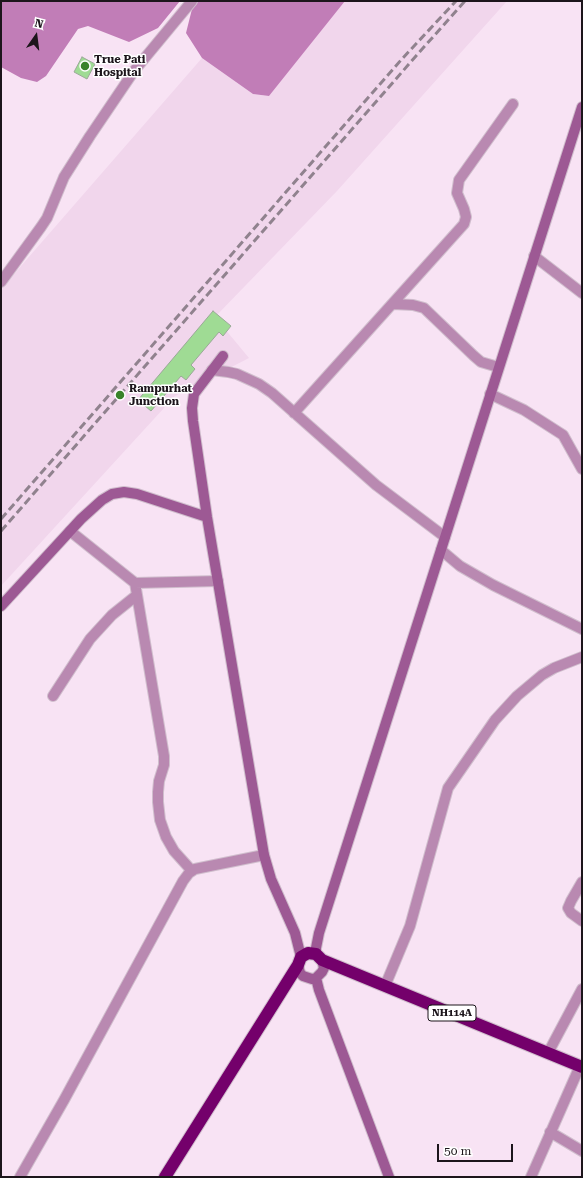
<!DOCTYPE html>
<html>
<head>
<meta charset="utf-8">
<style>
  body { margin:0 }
  #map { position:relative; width:583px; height:1178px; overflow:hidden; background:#f8e3f4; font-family:"Roboto Serif",serif }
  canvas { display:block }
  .frame { position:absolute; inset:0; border:2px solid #1c151b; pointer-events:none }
  .north { position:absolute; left:16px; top:16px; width:40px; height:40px; -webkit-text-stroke:3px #fff; paint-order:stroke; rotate:14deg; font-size:11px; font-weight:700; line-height:16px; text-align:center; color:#1c151b }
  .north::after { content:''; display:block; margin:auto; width:14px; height:18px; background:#1c151b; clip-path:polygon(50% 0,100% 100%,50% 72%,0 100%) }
  .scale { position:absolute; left:437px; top:1144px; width:76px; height:18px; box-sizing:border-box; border:2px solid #1c151b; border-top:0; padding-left:5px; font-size:12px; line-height:14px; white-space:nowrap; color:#1c151b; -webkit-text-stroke:3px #fff; paint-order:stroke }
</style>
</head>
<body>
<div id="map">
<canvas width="583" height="1178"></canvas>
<div class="frame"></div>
<div class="north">N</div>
<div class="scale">50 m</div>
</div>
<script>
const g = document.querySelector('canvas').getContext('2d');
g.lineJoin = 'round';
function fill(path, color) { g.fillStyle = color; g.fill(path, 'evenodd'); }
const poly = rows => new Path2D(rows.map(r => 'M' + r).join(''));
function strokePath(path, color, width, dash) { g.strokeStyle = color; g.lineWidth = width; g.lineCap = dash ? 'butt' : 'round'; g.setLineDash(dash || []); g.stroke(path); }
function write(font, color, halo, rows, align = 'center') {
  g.font = font + ' "Roboto Serif",serif'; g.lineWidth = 3; g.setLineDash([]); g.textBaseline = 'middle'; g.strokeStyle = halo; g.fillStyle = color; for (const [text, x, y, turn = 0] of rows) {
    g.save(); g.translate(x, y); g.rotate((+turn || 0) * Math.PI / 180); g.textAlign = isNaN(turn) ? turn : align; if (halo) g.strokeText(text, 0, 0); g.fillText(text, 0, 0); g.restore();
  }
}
const built = poly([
  [345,1,507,1,337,191,215,317,249,358,175,396,1,586,1,289,202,58,253,94,269,96]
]);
const water = poly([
  [1,1,180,1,158,28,129,42,88,26,78,29,46,76,37,82,21,78,1,67],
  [194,1,345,1,269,96,253,94,202,58,186,33]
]);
const building = poly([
  [82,57,95,64,87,79,74,72,82,57],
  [213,311,231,326,223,336,219,332,191,365,195,369,186,380,181,376,151,411,138,400,213,311]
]);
const street = poly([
  [534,256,582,293],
  [1,282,41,227,47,218,64,177,90,136,134,71,192,1],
  [393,304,413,305,424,308,474,356,481,362,498,367],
  [212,370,228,372,237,374,259,384,272,393,376,485,445,537],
  [490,394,524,410,563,435,582,469],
  [294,413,464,224,466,217,464,209,457,193,459,180,513,104],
  [70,531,135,583,218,581],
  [441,550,460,566,493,585,582,629],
  [135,583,164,756,164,765,159,781,158,792,158,802,160,820,166,837,174,851,192,871],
  [53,696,90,639,112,615,137,595],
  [582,882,571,901,568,908,571,913,582,921],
  [385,986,410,926,448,788,495,720,517,696,542,675,554,668,582,657],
  [548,1053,582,989],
  [550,1132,582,1151],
  [20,1177,64,1100,183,881,189,873,195,869,264,855],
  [531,1177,580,1066]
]);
const secondary = poly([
  [223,356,194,394,192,408,193,421,207,517,264,855,271,879,295,933,301,957],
  [1,606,81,519,102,500,112,494,124,492,137,494,207,517],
  [316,954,316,948,319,933,582,107],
  [298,965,300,973,303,976,312,979,316,978,322,972,324,968,322,960],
  [316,978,319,990,389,1177]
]);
const highway = poly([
  [165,1177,298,965,301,957,308,953,316,954,322,960,582,1067]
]);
const rail = poly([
  [1,519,401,60,456,1],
  [1,531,416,56,465,1]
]);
const markers = [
  [85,66,5,"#39832a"],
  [120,395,5,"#39832a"]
];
const shields = [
  [452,1013,48]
];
const shieldNames = [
  ["NH114A",452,1013]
];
const poiNames = [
  ["True Pati",94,60],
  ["Hospital",94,73],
  ["Rampurhat",129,389],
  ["Junction",129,402]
];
fill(built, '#f1d6ec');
fill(water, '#c17db7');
fill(building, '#9fdb94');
strokePath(building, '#9aa997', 1);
strokePath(street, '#d0becd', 12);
strokePath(secondary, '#d0becd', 12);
strokePath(highway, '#d0becd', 14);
strokePath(street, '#b989b1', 10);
strokePath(secondary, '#9d5994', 10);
strokePath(highway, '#74006b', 12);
strokePath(rail, '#90828e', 3, [8, 4]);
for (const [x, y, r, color] of markers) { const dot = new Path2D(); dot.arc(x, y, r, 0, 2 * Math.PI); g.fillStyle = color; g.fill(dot); strokePath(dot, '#fff', 1.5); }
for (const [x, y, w] of shields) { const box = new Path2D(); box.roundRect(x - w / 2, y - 8, w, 16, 3); g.fillStyle = '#fff'; g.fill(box); strokePath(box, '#1c151b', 1); }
write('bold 10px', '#1c151b', null, shieldNames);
write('bold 11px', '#1c151b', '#fff', poiNames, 'left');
</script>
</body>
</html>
